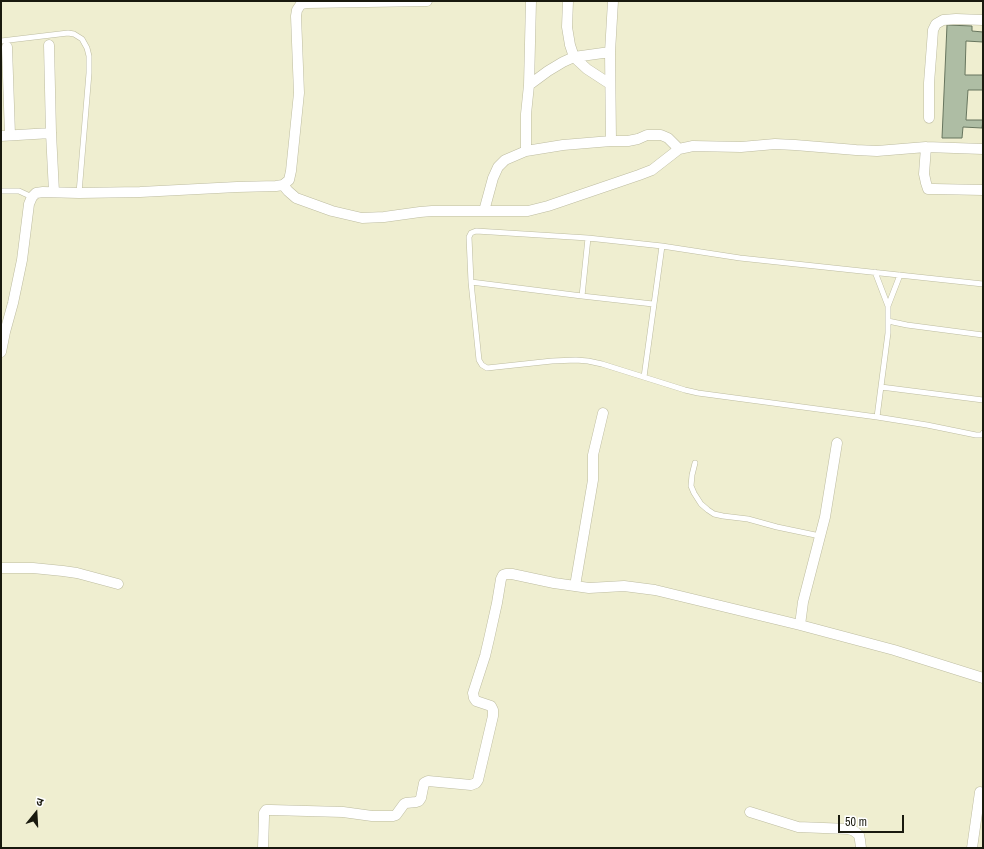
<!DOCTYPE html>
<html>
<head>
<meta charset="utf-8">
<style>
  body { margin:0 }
  #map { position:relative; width:984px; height:849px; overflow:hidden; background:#efeed0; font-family:"Archivo Narrow","Noto Sans Devanagari",sans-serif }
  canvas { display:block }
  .frame { position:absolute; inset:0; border:2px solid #19190e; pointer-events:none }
  .north { position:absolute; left:16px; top:793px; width:40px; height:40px; -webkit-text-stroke:3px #fff; paint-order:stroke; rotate:18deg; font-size:11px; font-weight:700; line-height:16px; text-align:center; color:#19190e }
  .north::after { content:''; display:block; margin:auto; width:14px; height:18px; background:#19190e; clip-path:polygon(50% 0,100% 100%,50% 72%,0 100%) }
  .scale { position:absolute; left:838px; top:815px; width:66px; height:18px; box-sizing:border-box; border:2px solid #19190e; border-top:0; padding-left:5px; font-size:12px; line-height:14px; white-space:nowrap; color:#19190e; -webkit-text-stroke:3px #fff; paint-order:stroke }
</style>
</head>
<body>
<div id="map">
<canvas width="984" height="849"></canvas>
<div class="frame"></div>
<div class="north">उ</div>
<div class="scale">50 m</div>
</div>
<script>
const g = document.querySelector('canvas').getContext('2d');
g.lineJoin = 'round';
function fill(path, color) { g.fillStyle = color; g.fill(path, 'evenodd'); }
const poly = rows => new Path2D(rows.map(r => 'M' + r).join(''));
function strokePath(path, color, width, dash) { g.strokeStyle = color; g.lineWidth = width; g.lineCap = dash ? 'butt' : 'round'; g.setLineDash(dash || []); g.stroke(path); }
const building = poly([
  [947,25,972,26,972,31,983,32,983,42,966,41,965,75,983,75,983,90,968,90,966,120,983,120,982,128,963,127,962,138,942,138,947,25]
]);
const lane = poly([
  [1,41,68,33,74,34,82,39,87,48,89,56,89,73,79,193],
  [1,191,19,191,32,197],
  [875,272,888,306,888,333,877,417],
  [471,282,582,296,653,304],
  [983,284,740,258,662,246,588,238,476,231,471,233,469,237,471,282,479,360,482,365,487,368,552,361,576,360,588,361,602,364,685,390,698,393,877,417,927,425,976,435,982,435,983,433],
  [582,296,588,238],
  [888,306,900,275],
  [888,321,907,325,983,335],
  [644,377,662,246],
  [881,387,983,400],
  [695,463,692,475,691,486,694,493,701,504,708,510,714,514,723,516,748,519,777,527,820,536]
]);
const street = poly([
  [568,1,567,27,570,45,574,57,587,69,610,84],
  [49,45,51,133,54,192],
  [7,47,10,135],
  [529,85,548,71,563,62,574,57,610,52],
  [929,118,929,83,932,44,933,30,936,24,943,20,956,19,983,20],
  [1,136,51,133],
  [611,141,610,52,613,1],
  [926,147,924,174,926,183,928,189,934,189,983,190],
  [526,151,526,114,529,85,531,1],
  [283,185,288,191,296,198,332,211,362,218,384,217,420,212,432,211,528,211,548,206,639,175,652,170,679,149,693,146,741,147,775,144,795,145,856,150,877,151,926,147,983,149],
  [484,211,493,178,498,167,505,160,526,151,563,145,611,141,628,141,638,139,647,135,661,135,668,138,679,149],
  [1,352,5,332,13,303,22,260,29,204,32,197,36,193,43,192,79,193,140,192,237,187,276,186,283,185,289,180,291,171,299,93,296,16,297,10,301,4,307,3,427,1],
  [1,568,33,568,63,571,77,573,118,584],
  [575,586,593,480,593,455,603,413],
  [800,625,803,602,825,517,837,443],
  [750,812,798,827,849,829,854,831,859,835,860,840,861,848],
  [263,848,264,817,264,813,266,810,271,810,343,812,372,816,393,816,396,815,404,804,406,803,416,802,419,801,421,798,424,783,428,781,471,785,476,783,478,780,493,716,493,710,491,706,476,701,474,698,473,693,485,656,489,639,497,603,501,579,503,575,506,574,512,574,554,583,589,588,624,586,655,590,800,625,894,650,983,678],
  [972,848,980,792]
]);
fill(building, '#aebda4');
strokePath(building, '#67755e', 1);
strokePath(lane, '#bdbca0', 6);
strokePath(street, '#bdbca0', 11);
strokePath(lane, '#fff', 5);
strokePath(street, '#fff', 10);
</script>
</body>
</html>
